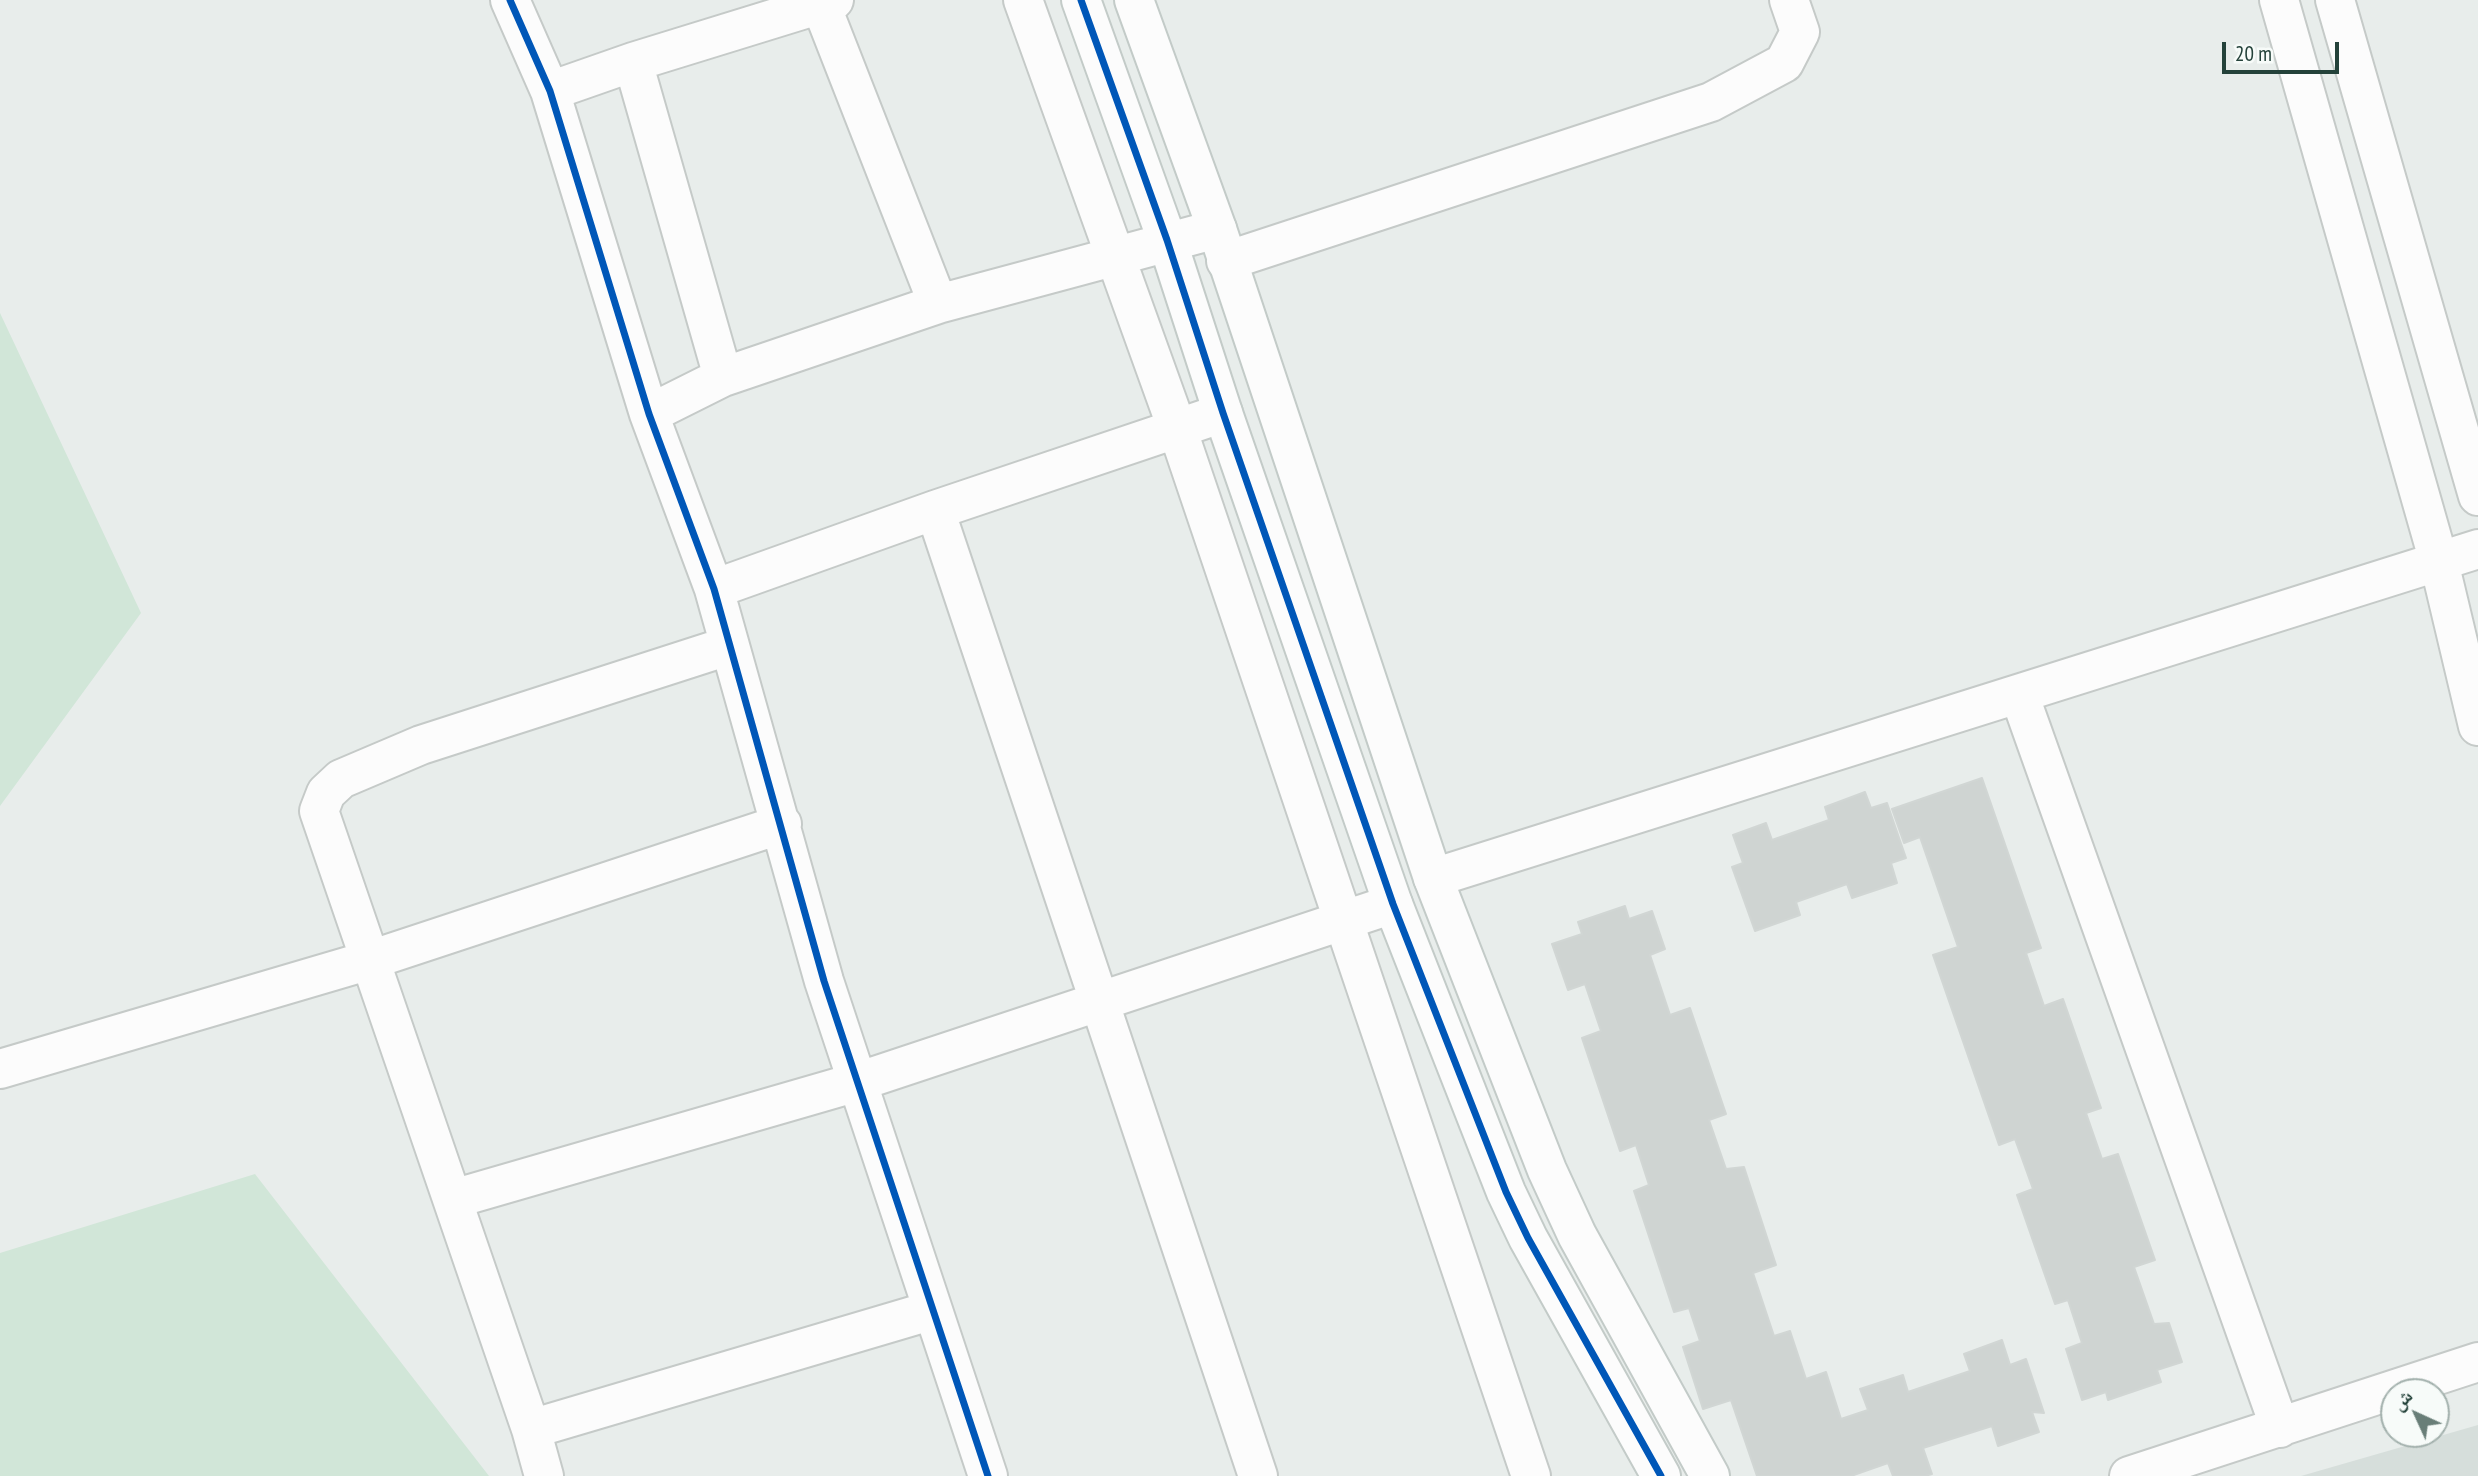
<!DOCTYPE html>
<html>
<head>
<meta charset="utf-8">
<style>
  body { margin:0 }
  #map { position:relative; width:2478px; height:1476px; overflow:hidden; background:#e8edeb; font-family:"PT Sans Narrow","Noto Naskh Arabic",sans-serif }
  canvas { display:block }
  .north { position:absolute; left:2380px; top:1378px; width:70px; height:70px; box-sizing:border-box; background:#f7fbf9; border:2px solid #a3b1ad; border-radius:50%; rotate:315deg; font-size:19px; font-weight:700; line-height:28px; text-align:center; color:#24423a }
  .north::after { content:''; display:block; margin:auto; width:24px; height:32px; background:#697e78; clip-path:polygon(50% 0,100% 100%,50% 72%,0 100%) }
  .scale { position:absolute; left:2222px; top:42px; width:117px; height:32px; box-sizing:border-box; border:4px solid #24423a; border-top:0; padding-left:9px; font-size:21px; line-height:24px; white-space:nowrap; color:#24423a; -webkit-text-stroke:5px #f7fbf9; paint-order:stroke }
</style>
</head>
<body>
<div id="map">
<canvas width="2478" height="1476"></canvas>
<div class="north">ش</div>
<div class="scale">20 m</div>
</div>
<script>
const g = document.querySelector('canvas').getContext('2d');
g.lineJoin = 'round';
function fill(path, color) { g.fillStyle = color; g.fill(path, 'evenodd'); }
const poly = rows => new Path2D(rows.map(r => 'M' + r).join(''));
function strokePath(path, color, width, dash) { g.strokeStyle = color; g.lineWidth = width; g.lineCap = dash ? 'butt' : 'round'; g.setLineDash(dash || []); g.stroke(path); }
const built = poly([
  [2478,1425,2478,1476,2301,1476]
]);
const green = poly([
  [0,313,141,613,0,806],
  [255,1174,489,1476,0,1476,0,1253]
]);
const building = poly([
  [1982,778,2041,948,2026,953,2044,1006,2063,999,2101,1108,2086,1113,2102,1159,2118,1154,2155,1260,2134,1267,2154,1324,2169,1323,2182,1362,2157,1370,2161,1382,2108,1400,2106,1392,2082,1400,2066,1349,2082,1343,2068,1300,2055,1304,2017,1195,2033,1189,2015,1139,1999,1145,1933,955,1958,947,1920,837,1904,843,1892,809,1982,778],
  [1865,792,1871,808,1887,803,1906,858,1891,863,1897,883,1852,898,1847,884,1796,902,1800,915,1755,931,1732,867,1743,863,1733,835,1766,823,1772,840,1829,820,1825,807,1865,792],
  [1625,906,1629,919,1652,911,1665,949,1650,955,1670,1015,1690,1008,1726,1114,1709,1120,1726,1169,1744,1167,1776,1265,1753,1273,1774,1336,1790,1331,1806,1379,1826,1372,1841,1419,1868,1410,1860,1389,1903,1375,1908,1392,1970,1371,1964,1354,2002,1340,2010,1365,2026,1359,2044,1413,2032,1412,2039,1432,1998,1446,1992,1426,1923,1448,1932,1474,1925,1476,1893,1476,1888,1463,1851,1476,1757,1476,1731,1400,1703,1409,1683,1347,1700,1341,1689,1308,1674,1312,1634,1191,1649,1185,1636,1145,1620,1151,1582,1038,1601,1031,1585,984,1568,990,1552,944,1582,934,1578,922,1625,906]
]);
const street = poly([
  [510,0,550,91,649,414,714,589,824,981,988,1476],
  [1023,0,1177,428,1531,1476],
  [2279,0,2439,562,2478,726],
  [2335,0,2478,496],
  [821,5,938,304],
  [633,62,723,377],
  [550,91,633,62,834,0],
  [1226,261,1711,102,1784,63,1800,32,1789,0],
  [649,414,723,377,938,304,1217,229],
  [935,510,1258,1476],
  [714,589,935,510,1223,413],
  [2019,694,2280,1428],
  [1433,878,2478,549],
  [0,1069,370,960,782,824],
  [453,1199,857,1082,1393,904],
  [531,1429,933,1310],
  [544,1476,531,1429,319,811,326,793,341,779,421,745,728,646],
  [2129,1476,2478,1362]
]);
const secondary = poly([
  [1081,0,1167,240,1223,413,1393,904,1506,1192,1528,1238,1661,1476],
  [1134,0,1217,229,1433,878,1547,1170,1577,1235,1710,1476]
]);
const cycleway = poly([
  [510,0,550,91,649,414,714,589,824,981,988,1476],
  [1081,0,1167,240,1223,413,1393,904,1506,1192,1528,1238,1661,1476]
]);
fill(built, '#d6dedb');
fill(green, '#d1e6d8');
fill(building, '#cfd4d2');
strokePath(building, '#d1d6d4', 2);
strokePath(street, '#c5cac8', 42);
strokePath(secondary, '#c3cbc8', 42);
strokePath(street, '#fcfcfc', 38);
strokePath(secondary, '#fcfcfc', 38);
strokePath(cycleway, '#0057b8', 7);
</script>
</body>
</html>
